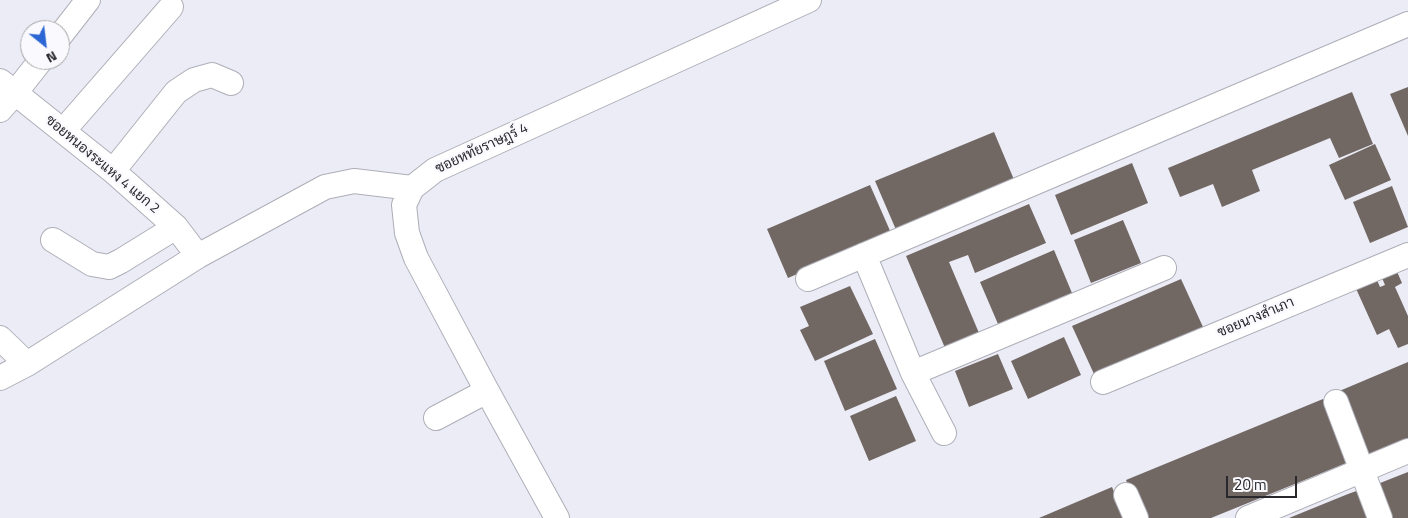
<!DOCTYPE html>
<html>
<head>
<meta charset="utf-8">
<style>
  body { margin:0 }
  #map { position:relative; width:1408px; height:518px; overflow:hidden; background:#ececf7; font-family:"Titillium Web",sans-serif }
  canvas { display:block }
  .north { position:absolute; left:20px; top:20px; width:50px; height:50px; box-sizing:border-box; background:#fafafe; border:1px solid #a6a6aa; border-radius:50%; rotate:151deg; font-size:14px; font-weight:700; line-height:20px; text-align:center; color:#29282d }
  .north::after { content:''; display:block; margin:auto; width:18px; height:22px; background:#2c66d4; clip-path:polygon(50% 0,100% 100%,50% 72%,0 100%) }
  .scale { position:absolute; left:1226px; top:476px; width:71px; height:22px; box-sizing:border-box; border:2px solid #29282d; border-top:0; padding-left:6px; font-size:15px; line-height:18px; white-space:nowrap; color:#29282d; -webkit-text-stroke:4px #fafafe; paint-order:stroke }
</style>
</head>
<body>
<div id="map">
<canvas width="1408" height="518"></canvas>
<div class="north">N</div>
<div class="scale">20 m</div>
</div>
<script>
const g = document.querySelector('canvas').getContext('2d');
g.lineJoin = 'round';
function fill(path, color) { g.fillStyle = color; g.fill(path, 'evenodd'); }
const poly = rows => new Path2D(rows.map(r => 'M' + r).join(''));
function strokePath(path, color, width, dash) { g.strokeStyle = color; g.lineWidth = width; g.lineCap = dash ? 'butt' : 'round'; g.setLineDash(dash || []); g.stroke(path); }
function write(font, color, halo, rows, align = 'center') {
  g.font = font + ' "Titillium Web",Sarabun,sans-serif'; g.lineWidth = 5; g.setLineDash([]); g.textBaseline = 'middle'; g.strokeStyle = halo; g.fillStyle = color; for (const [text, x, y, turn = 0] of rows) {
    g.save(); g.translate(x, y); g.rotate((+turn || 0) * Math.PI / 180); g.textAlign = isNaN(turn) ? turn : align; if (halo) g.strokeText(text, 0, 0); g.fillText(text, 0, 0); g.restore();
  }
}
const building = poly([
  [1408,87,1408,136,1390,94],
  [1352,92,1373,144,1339,158,1330,138,1252,170,1260,191,1222,207,1213,184,1180,197,1168,168],
  [994,132,1015,182,897,232,875,181],
  [1375,144,1391,180,1345,200,1329,165],
  [1132,163,1148,203,1071,235,1055,195],
  [870,185,891,233,788,278,767,229],
  [1392,186,1408,227,1370,243,1353,202],
  [1029,204,1046,243,975,273,968,255,949,262,979,333,945,348,906,256],
  [1123,220,1141,263,1091,283,1074,240],
  [1054,250,1072,293,998,324,980,282],
  [1395,267,1402,283,1395,287,1408,316,1408,344,1398,348,1389,329,1377,335,1353,282,1374,273,1380,287,1385,285,1380,273],
  [1181,279,1203,327,1094,374,1072,326],
  [850,286,873,334,815,361,800,330,809,326,800,307],
  [1064,337,1081,375,1028,399,1011,361],
  [875,339,897,389,845,411,824,361],
  [998,354,1013,389,969,407,955,371],
  [1408,362,1408,438,1364,456,1337,392],
  [896,396,916,441,869,461,850,416],
  [1323,399,1349,462,1211,518,1142,518,1126,480],
  [1408,472,1408,518,1388,518,1375,485],
  [1112,487,1125,518,1039,518],
  [1362,489,1374,518,1289,518,1348,494]
]);
const minor = poly([
  [60,36,88,0],
  [0,81,113,171,176,227,198,256],
  [0,110,15,93,41,60],
  [63,131,171,7],
  [113,171,176,92,194,80,212,75,231,83],
  [53,240,92,264,109,267,121,261,176,227],
  [864,255,913,373,944,433],
  [808,279,1408,24],
  [0,338,27,364],
  [913,373,1164,268],
  [0,378,27,364,198,256,325,187,354,181,412,188],
  [1103,382,1408,255],
  [1336,402,1380,518],
  [436,418,487,391],
  [1126,495,1136,518],
  [557,518,487,391,416,258,407,233,404,205,412,188,435,170,809,0],
  [1248,518,1408,451]
]);
const streetNames = [
  ["ซอยหทัยราษฎร์ 4",482,149,-25],
  ["ซอยหนองระแหง 4 แยก 2",102,165,40],
  ["ซอยนางสำเภา",1256,318,-23]
];
fill(building, '#716763');
strokePath(minor, '#aeaeb8', 26);
strokePath(minor, '#fff', 24);
write('14px', '#29282d', '#fafafe', streetNames);
</script>
</body>
</html>
